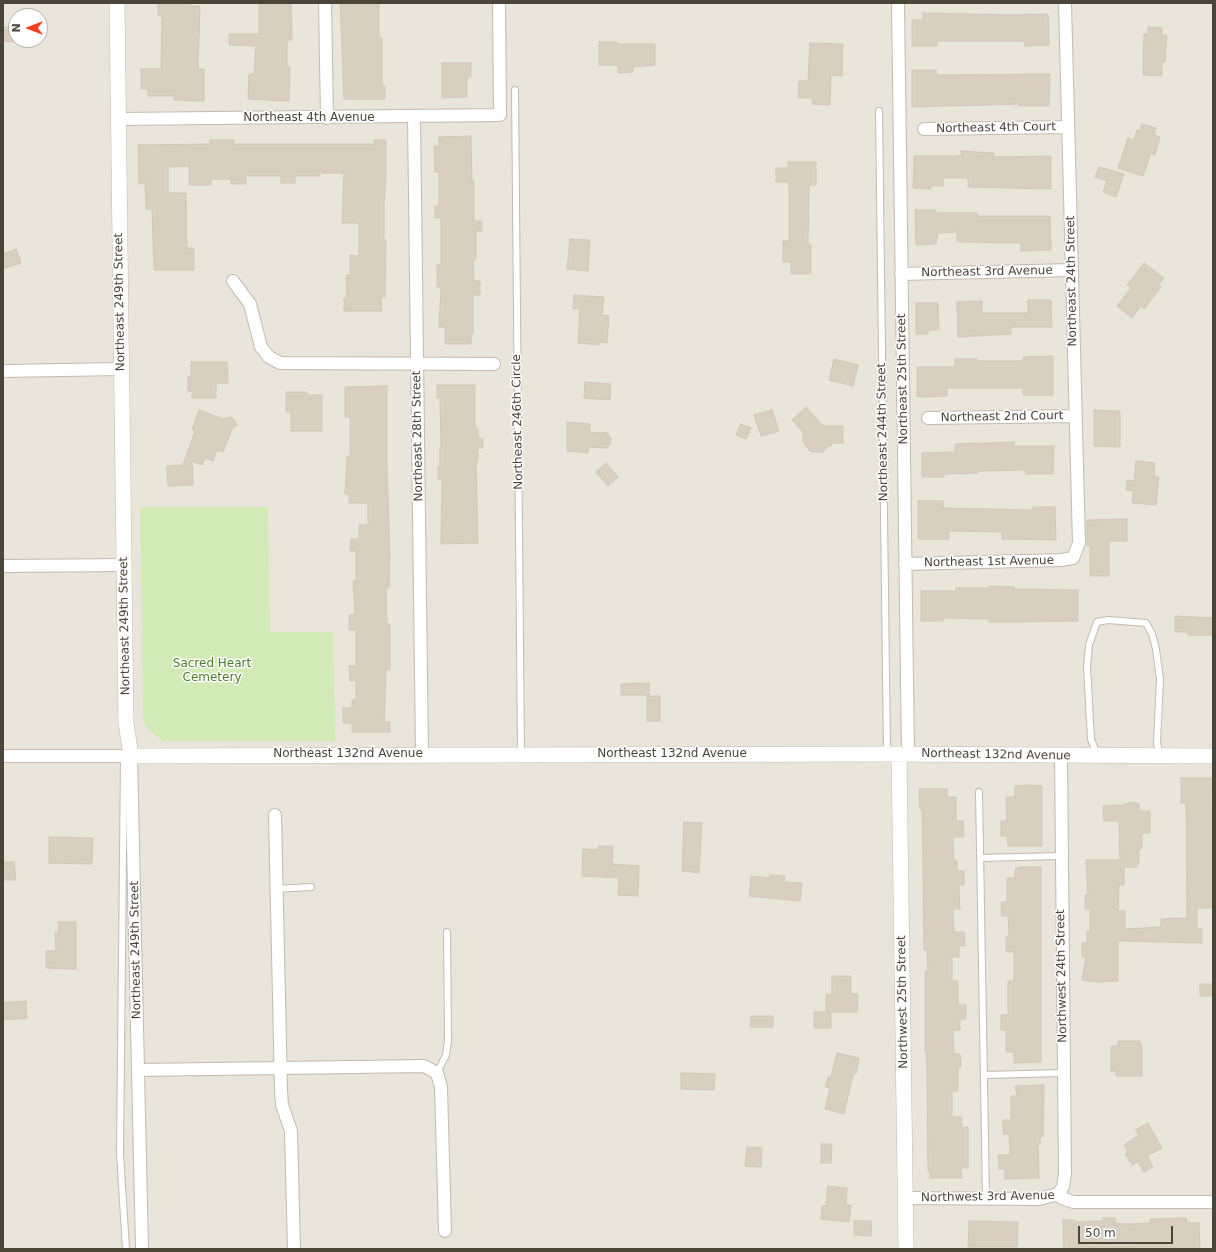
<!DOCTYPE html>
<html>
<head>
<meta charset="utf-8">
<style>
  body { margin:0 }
  #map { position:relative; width:1216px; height:1252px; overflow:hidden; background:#f6f3ec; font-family:"DejaVu Sans",sans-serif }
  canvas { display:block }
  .frame { position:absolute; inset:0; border:4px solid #4b4439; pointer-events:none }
  .north { position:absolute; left:8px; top:8px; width:40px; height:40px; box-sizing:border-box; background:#fff; border:1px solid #b7b4b0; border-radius:50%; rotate:270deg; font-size:11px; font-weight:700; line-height:16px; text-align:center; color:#4b4439 }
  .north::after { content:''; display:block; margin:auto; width:14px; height:18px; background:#fc3f1d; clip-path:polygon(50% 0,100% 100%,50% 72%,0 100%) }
  .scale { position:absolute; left:1078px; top:1226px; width:95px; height:18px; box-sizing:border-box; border:2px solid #4b4439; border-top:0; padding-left:5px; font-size:12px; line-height:14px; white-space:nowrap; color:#4b4439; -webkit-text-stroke:3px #fff; paint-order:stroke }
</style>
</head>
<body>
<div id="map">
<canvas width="1216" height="1252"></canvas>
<div class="frame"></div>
<div class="north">N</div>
<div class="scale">50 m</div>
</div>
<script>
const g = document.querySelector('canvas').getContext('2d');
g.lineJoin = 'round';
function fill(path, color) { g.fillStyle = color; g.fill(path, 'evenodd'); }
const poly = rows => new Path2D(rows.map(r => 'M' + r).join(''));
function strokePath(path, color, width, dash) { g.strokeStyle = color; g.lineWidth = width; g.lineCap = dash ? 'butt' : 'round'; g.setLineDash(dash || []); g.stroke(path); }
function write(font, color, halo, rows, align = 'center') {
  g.font = font + ' "DejaVu Sans",sans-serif'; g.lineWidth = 3; g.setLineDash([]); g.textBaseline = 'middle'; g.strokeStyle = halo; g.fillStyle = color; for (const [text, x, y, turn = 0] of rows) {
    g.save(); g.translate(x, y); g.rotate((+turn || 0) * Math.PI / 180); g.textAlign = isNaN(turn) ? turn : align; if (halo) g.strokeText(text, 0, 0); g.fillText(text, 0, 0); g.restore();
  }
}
const residential = poly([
  [3,3,1213,3,1213,1249,3,1249],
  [16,16,40,16,40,40,16,40]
]);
const green = poly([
  [140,507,268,507,270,632,333,632,335,741,163,741,147,729,143,720]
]);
const building = poly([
  [158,3,190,3,190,6,200,6,198,69,204,69,204,101,174,100,174,96,148,96,148,89,141,89,141,69,161,69,162,16,158,16,158,3],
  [259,3,291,3,292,40,287,40,287,66,290,67,289,101,248,99,249,74,254,74,256,46,229,45,229,34,259,34,259,3],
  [340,3,379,3,379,38,382,38,382,86,385,86,385,99,344,99,340,3],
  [923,13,1012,15,1048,14,1049,45,1025,46,1024,41,937,41,937,46,912,46,912,20,923,20,923,13],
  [3,27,14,27,14,42,3,41,3,27],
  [1148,27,1162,28,1162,35,1167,35,1165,62,1162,62,1162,76,1143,75,1144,34,1148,34,1148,27],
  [599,42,617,42,617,44,655,44,655,65,633,67,633,72,618,73,618,65,599,65,599,42],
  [810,43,843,44,842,76,831,75,830,105,812,104,813,98,798,98,799,81,808,81,810,43],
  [442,63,471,63,471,77,467,77,467,97,442,98,442,63],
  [912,70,936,70,937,75,1050,74,1049,106,1019,106,1019,104,912,107,912,70],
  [1142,124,1156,128,1154,135,1160,137,1155,155,1151,153,1143,176,1118,168,1128,138,1134,140,1137,130,1140,131,1142,124],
  [471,136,472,181,474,181,474,221,482,221,482,231,476,231,476,260,473,260,474,281,480,281,480,295,473,295,473,334,471,334,471,344,445,344,445,327,439,327,441,287,437,287,437,265,441,265,441,218,435,218,435,206,439,206,439,172,435,172,434,146,439,146,439,137,471,136],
  [210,140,234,140,234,144,374,144,374,140,386,140,386,179,384,202,384,240,386,240,385,297,381,297,382,311,344,311,344,298,347,298,346,275,350,275,350,255,359,256,359,223,342,223,344,173,320,173,320,176,295,176,295,183,281,183,281,176,246,176,246,184,231,184,231,179,211,179,211,185,189,185,189,166,168,167,168,193,186,193,187,248,194,248,194,270,154,270,152,209,146,209,145,183,139,184,138,145,210,144,210,140],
  [961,151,994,153,994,157,1051,156,1051,189,968,187,968,178,943,178,943,186,931,186,931,189,913,188,914,156,957,156,962,155,961,151],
  [788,162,816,162,816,185,809,185,808,244,811,244,811,274,791,274,791,262,783,262,783,241,789,241,789,186,788,182,776,182,776,168,788,168,788,162],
  [1099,167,1124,174,1116,197,1103,192,1107,181,1095,177,1099,167],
  [915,210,936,210,936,213,977,213,977,216,1050,216,1051,250,1021,251,1021,243,957,242,957,232,938,233,936,244,916,245,915,210],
  [570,239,590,240,588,271,567,269,570,239],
  [16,249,21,263,3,269,3,254,16,249],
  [1144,263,1164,278,1158,285,1161,287,1144,309,1141,306,1132,318,1117,306,1131,288,1127,285,1144,263],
  [574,295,604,297,602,315,609,316,607,343,600,342,599,345,578,343,580,309,573,309,574,295],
  [1028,300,1051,300,1052,327,1011,327,1011,334,958,337,957,302,982,301,982,313,1028,313,1028,300],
  [916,303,938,303,939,330,928,330,928,334,916,334,916,303],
  [1053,356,1053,395,1023,395,1023,388,947,388,947,396,917,397,917,367,955,367,955,359,977,359,977,361,1023,361,1023,357,1053,356],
  [834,359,858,365,853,386,829,380,834,359],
  [191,362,227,362,228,383,216,383,216,398,192,398,192,391,188,391,188,377,191,377,191,362],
  [585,382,611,384,610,400,584,398,585,382],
  [437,385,475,385,475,428,478,428,478,438,483,438,483,448,478,448,478,462,476,462,478,543,441,544,442,479,438,479,438,466,440,466,440,448,441,448,440,398,437,398,437,385],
  [387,386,387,467,390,557,389,588,386,588,387,624,390,624,390,670,386,670,384,722,390,722,390,732,352,732,352,723,343,723,343,708,352,708,352,700,356,700,356,680,350,681,349,666,356,666,356,630,349,630,349,615,355,614,353,581,356,581,356,551,350,551,351,539,359,539,359,525,368,525,368,503,349,503,349,494,345,494,347,456,350,456,350,417,345,417,345,387,387,386],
  [286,392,307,392,307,395,322,395,322,431,291,431,291,412,286,412,286,392],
  [806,407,823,426,843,426,843,443,832,443,831,446,828,446,823,452,811,452,803,442,803,432,792,420,806,407],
  [199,410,223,419,230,417,233,418,237,425,233,427,223,452,217,450,213,461,205,458,202,465,192,461,193,485,168,486,167,466,183,465,195,431,192,430,199,410],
  [772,410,779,431,761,436,754,415,772,410],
  [1094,410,1120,411,1120,447,1094,446,1094,410],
  [567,422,590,424,590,432,607,433,611,438,611,444,607,448,589,447,588,453,567,451,567,422],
  [741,424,751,428,746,439,736,435,741,424],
  [1014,442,1014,446,1054,446,1053,474,1026,474,1026,470,978,471,978,473,944,474,944,477,922,477,922,453,955,452,955,444,1014,442],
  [1136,461,1155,463,1154,476,1159,477,1156,505,1132,503,1133,491,1126,490,1127,480,1134,481,1136,461],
  [606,463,618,477,608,486,596,472,606,463],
  [918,501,943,501,943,508,1033,510,1033,507,1055,507,1056,540,1002,539,1002,532,949,531,949,539,918,539,918,501],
  [1127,519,1127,541,1109,541,1109,576,1090,576,1090,545,1087,545,1087,520,1127,519],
  [989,586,1014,587,1014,589,1078,590,1078,621,1014,622,989,622,989,619,943,618,943,621,921,621,921,591,956,591,956,588,989,588,989,586],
  [1175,616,1213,618,1213,635,1188,635,1188,632,1175,632,1175,616],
  [649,683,649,695,621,695,621,684,649,683],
  [647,696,660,696,660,721,647,721,647,696],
  [1181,778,1213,778,1213,791,1211,791,1211,813,1213,813,1213,908,1197,908,1197,929,1202,929,1202,943,1118,941,1118,981,1096,982,1082,980,1086,957,1082,957,1082,943,1087,943,1087,932,1090,932,1090,909,1085,909,1085,895,1088,895,1086,860,1120,860,1119,821,1104,821,1103,806,1124,805,1124,804,1134,802,1139,804,1139,811,1150,811,1150,833,1142,833,1142,848,1139,849,1139,864,1137,864,1137,867,1124,867,1124,885,1119,885,1118,911,1125,911,1125,929,1161,927,1161,919,1187,918,1186,803,1181,803,1181,778],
  [1030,785,1042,786,1042,846,1008,846,1007,836,1001,836,1001,821,1007,821,1006,797,1015,797,1015,786,1030,785],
  [919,789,947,789,947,797,956,797,956,821,963,821,964,837,953,837,954,860,957,860,957,871,964,871,964,885,959,885,960,909,953,909,954,932,964,932,965,946,959,946,959,957,952,957,952,981,958,981,958,1005,966,1005,966,1019,960,1019,960,1030,953,1030,954,1054,960,1054,961,1067,958,1067,958,1091,952,1091,952,1117,962,1117,962,1128,968,1127,968,1168,961,1168,962,1178,930,1178,930,1171,928,1171,927,1067,926,1052,925,1052,925,971,928,971,927,950,924,950,923,861,922,809,920,809,919,789],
  [684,822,702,823,699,873,682,871,684,822],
  [49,837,93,838,92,864,49,863,49,837],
  [599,846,613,846,612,864,639,866,638,896,618,895,619,878,582,876,583,849,598,850,599,846],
  [3,862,14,862,16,880,3,880,3,862],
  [1020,867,1041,867,1041,1062,1014,1063,1014,1052,1006,1052,1006,1030,1001,1030,1001,1015,1008,1015,1008,981,1014,981,1014,952,1006,952,1006,937,1009,937,1008,916,1002,916,1001,902,1007,902,1007,878,1015,878,1015,869,1020,867],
  [770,875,785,876,784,882,802,883,800,901,749,896,751,876,769,878,770,875],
  [58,922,76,922,76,969,46,968,46,951,56,951,55,932,59,932,58,922],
  [832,976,851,976,851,994,858,994,857,1012,826,1012,826,994,832,995,832,976],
  [1200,984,1213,984,1213,996,1200,996,1200,984],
  [26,1001,27,1018,3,1020,3,1003,26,1001],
  [814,1012,831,1012,831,1028,814,1028,814,1012],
  [751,1016,773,1016,773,1027,750,1027,751,1016],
  [1118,1041,1140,1041,1140,1045,1142,1045,1142,1076,1116,1076,1116,1071,1111,1071,1111,1047,1118,1045,1118,1041],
  [837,1053,859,1058,856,1074,853,1074,844,1114,825,1109,830,1088,825,1087,828,1077,831,1077,837,1053],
  [681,1073,715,1074,714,1090,681,1089,681,1073],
  [1044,1085,1043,1136,1040,1137,1040,1144,1038,1144,1039,1178,1005,1179,1005,1169,999,1169,998,1155,1010,1155,1009,1134,1003,1134,1003,1120,1011,1120,1011,1096,1017,1096,1015,1086,1044,1085],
  [1148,1123,1162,1148,1147,1156,1153,1167,1144,1172,1138,1162,1132,1165,1125,1154,1128,1152,1124,1145,1139,1135,1135,1130,1148,1123],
  [821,1144,832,1144,831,1163,821,1163,821,1144],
  [747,1147,762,1148,761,1167,745,1166,747,1147],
  [828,1186,847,1188,846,1205,851,1205,849,1222,821,1219,822,1206,826,1206,828,1186],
  [1103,1218,1115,1218,1115,1223,1127,1224,1150,1223,1150,1219,1186,1218,1188,1223,1199,1223,1200,1249,1139,1249,1139,1247,1064,1249,1063,1220,1075,1220,1075,1222,1103,1221,1103,1218],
  [854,1221,872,1221,871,1236,854,1235,854,1221],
  [969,1221,1018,1222,1017,1247,968,1247,969,1221]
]);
const service = poly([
  [515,90,521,754],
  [879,111,887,753],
  [124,755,120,1153,126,1249],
  [1097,755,1091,739,1087,667,1089,645,1097,622,1108,620,1146,623,1152,634,1156,649,1160,679,1157,743,1160,756],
  [979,792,986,1198],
  [980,858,1060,856],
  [277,889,311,887],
  [437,1073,446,1055,448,1040,447,932],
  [984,1075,1063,1073]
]);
const minor = poly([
  [325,3,327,118],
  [898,3,908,754],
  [414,117,422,754],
  [119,119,500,115,499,3],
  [924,129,1068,127],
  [901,274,1072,270],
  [233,281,250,304,261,347,269,357,280,363,494,364],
  [3,371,121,369],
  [928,418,1076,416],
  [905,564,1061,560,1073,558,1079,543,1065,3],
  [3,566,124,565],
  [3,756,131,756,142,1249],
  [275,815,281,1090,282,1105,291,1131,294,1249],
  [138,1070,424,1066,437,1073,441,1087,445,1231],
  [1058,1194,1063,1187,1065,1174,1061,756],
  [906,1198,1039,1199,1058,1194,1062,1198,1073,1202,1213,1202]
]);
const tertiary = poly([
  [117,3,126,723,131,756,887,754,1213,756],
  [899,754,906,1249]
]);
const streetNames = [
  ["Northeast 4th Avenue",309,118],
  ["Northeast 4th Court",996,128,-1],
  ["Northeast 3rd Avenue",987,272,-1],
  ["Northeast 24th Street",1072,281,-91],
  ["Northeast 249th Street",120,302,-91],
  ["Northeast 25th Street",903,379,-91],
  ["Northeast 2nd Court",1002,417,-1],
  ["Northeast 246th Circle",518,422,-91],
  ["Northeast 244th Street",883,432,-91],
  ["Northeast 28th Street",418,436,-91],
  ["Northeast 1st Avenue",989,562,-1],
  ["Northeast 249th Street",125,626,-91],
  ["Northeast 132nd Avenue",348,754],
  ["Northeast 132nd Avenue",672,754],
  ["Northeast 132nd Avenue",996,755,1],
  ["Northeast 249th Street",136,950,-91],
  ["Northwest 24th Street",1062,976,-91],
  ["Northwest 25th Street",903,1002,-91],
  ["Northwest 3rd Avenue",988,1197,-1]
];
const parkNames = [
  ["Sacred Heart",212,664],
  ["Cemetery",212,678]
];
fill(residential, '#eae5da');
fill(green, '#d2eab5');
fill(building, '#d8cfc1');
strokePath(building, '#d3c7b4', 1);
strokePath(service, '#c2bbae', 8);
strokePath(minor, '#c2bbae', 14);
strokePath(tertiary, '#c2bbae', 16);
strokePath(service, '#fff', 6);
strokePath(minor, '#fff', 12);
strokePath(tertiary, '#fff', 15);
write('12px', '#4b4439', '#fff', streetNames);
write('12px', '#4a7f2a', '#fff', parkNames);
</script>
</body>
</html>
